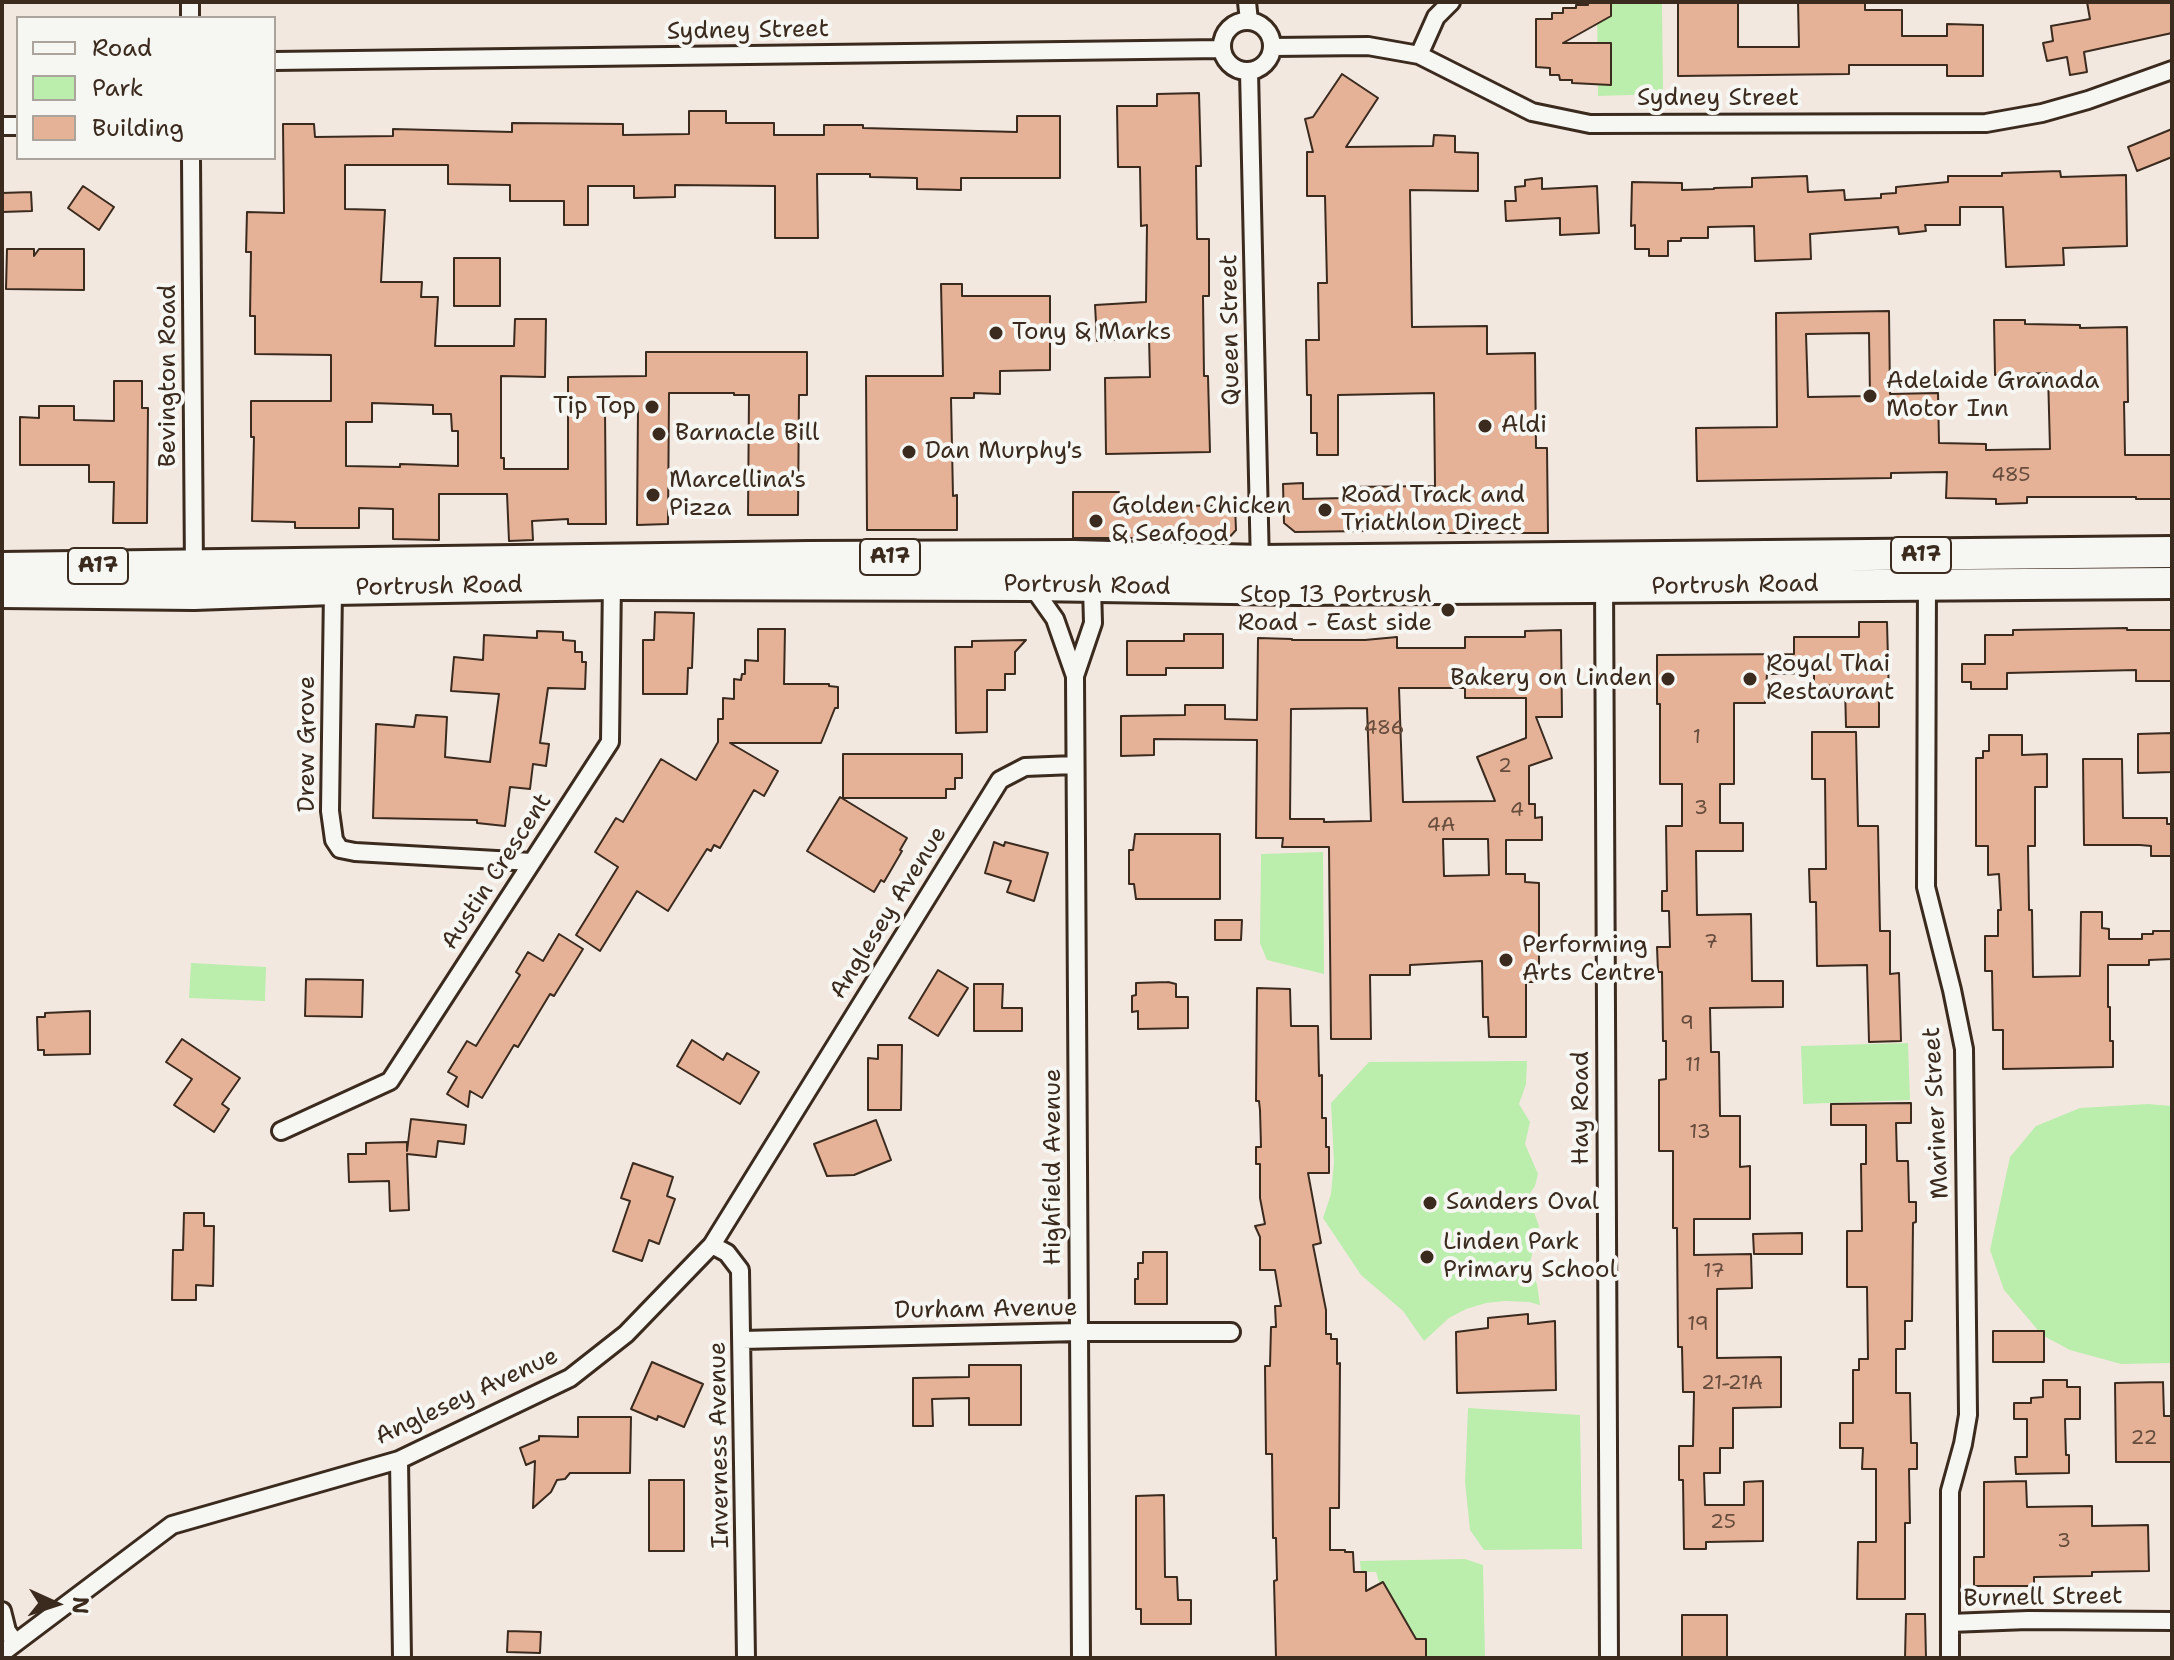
<!DOCTYPE html>
<html>
<head>
<meta charset="utf-8">
<style>
  body { margin:0 }
  #map { position:relative; width:2174px; height:1660px; overflow:hidden; background:#f3e8e0; font-family:"Shantell Sans",sans-serif }
  canvas { display:block }
  .frame { position:absolute; inset:0; border:4px solid #3b2a1e; pointer-events:none }
  .legend { position:absolute; left:16px; top:16px; width:260px; height:144px; box-sizing:border-box; background:#f6f6f2; border:2px solid #aba49d; margin:0; padding:10px 14px; list-style:none; font-size:24px; color:#3b2a1e }
  .legend li { display:flex; align-items:center; gap:16px; height:40px }
  .legend b { width:40px; border:2px solid #aba49d }
  .north { position:absolute; left:16px; top:1564px; width:80px; height:80px; -webkit-text-stroke:6px #f6f6f2; paint-order:stroke; rotate:93deg; font-size:22px; font-weight:700; line-height:32px; text-align:center; color:#3b2a1e }
  .north::after { content:''; display:block; margin:auto; width:28px; height:36px; background:#3b2a1e; clip-path:polygon(50% 0,100% 100%,50% 72%,0 100%) }
</style>
</head>
<body>
<div id="map">
<canvas width="2174" height="1660"></canvas>
<div class="frame"></div>
<ul class="legend">
<li><b style="height:10px;background:#f6f6f2"></b>Road</li>
<li><b style="height:22px;background:#bbedad"></b>Park</li>
<li><b style="height:22px;background:#e5b197"></b>Building</li>
</ul>
<div class="north">N</div>
</div>
<script>
const g = document.querySelector('canvas').getContext('2d');
g.lineJoin = 'round';
function fill(path, color) { g.fillStyle = color; g.fill(path, 'evenodd'); }
const poly = rows => new Path2D(rows.map(r => 'M' + r).join(''));
function strokePath(path, color, width, dash) { g.strokeStyle = color; g.lineWidth = width; g.lineCap = dash ? 'butt' : 'round'; g.setLineDash(dash || []); g.stroke(path); }
function write(font, color, halo, rows, align = 'center') {
  g.font = font + ' "Shantell Sans",sans-serif'; g.lineWidth = 8; g.setLineDash([]); g.textBaseline = 'middle'; g.strokeStyle = halo; g.fillStyle = color; for (const [text, x, y, turn = 0] of rows) {
    g.save(); g.translate(x, y); g.rotate((+turn || 0) * Math.PI / 180); g.textAlign = isNaN(turn) ? turn : align; if (halo) g.strokeText(text, 0, 0); g.fillText(text, 0, 0); g.restore();
  }
}
const green = poly([
  [1597,2,1662,2,1663,94,1598,96],
  [1323,852,1324,974,1267,960,1260,943,1261,854],
  [191,963,266,967,265,1001,189,998],
  [1908,1043,1910,1100,1803,1104,1801,1046],
  [1527,1061,1526,1084,1519,1104,1530,1122,1525,1144,1538,1174,1535,1186,1528,1196,1539,1226,1529,1267,1537,1284,1540,1305,1529,1302,1505,1301,1486,1303,1466,1309,1449,1318,1424,1341,1403,1311,1361,1275,1323,1218,1331,1194,1334,1163,1331,1103,1369,1062],
  [2148,1104,2172,1106,2172,1363,2121,1364,2070,1350,2042,1335,2004,1290,1990,1250,2010,1157,2036,1126,2080,1108],
  [1468,1408,1580,1415,1582,1549,1484,1550,1470,1530,1465,1482],
  [1465,1559,1483,1565,1485,1658,1426,1658,1426,1639,1416,1639,1383,1582,1379,1582,1376,1572,1361,1572,1360,1561]
]);
const building = poly([
  [1588,2,1611,2,1611,16,1563,43,1611,43,1611,85,1572,83,1572,80,1560,80,1559,75,1550,75,1550,68,1536,67,1536,19,1552,19,1552,13,1563,13,1563,8,1576,8,1576,5,1588,5,1588,2],
  [1678,2,1738,2,1738,47,1799,47,1798,2,1865,2,1865,10,1902,10,1902,36,1947,36,1947,24,1983,25,1983,76,1947,76,1947,65,1849,65,1849,74,1678,76,1678,2],
  [2087,2,2172,2,2172,33,2084,52,2087,72,2070,75,2067,57,2047,61,2043,43,2053,41,2051,26,2090,19,2087,2],
  [1342,74,1378,98,1346,147,1433,146,1434,135,1455,136,1455,152,1478,153,1478,191,1410,190,1412,327,1487,326,1487,354,1535,353,1536,448,1547,448,1548,533,1435,533,1435,530,1295,532,1284,523,1283,484,1303,483,1303,499,1344,498,1343,487,1435,486,1434,393,1338,395,1338,455,1317,455,1317,433,1311,433,1311,395,1307,395,1306,340,1319,340,1318,283,1327,283,1325,196,1307,196,1307,152,1313,152,1305,119,1313,117,1342,74],
  [1199,93,1201,166,1196,166,1197,239,1209,239,1209,296,1203,296,1204,376,1208,376,1210,452,1106,454,1105,378,1150,377,1149,337,1097,341,1095,305,1146,302,1147,225,1141,226,1140,167,1118,167,1117,106,1157,106,1157,94,1199,93],
  [689,111,726,111,726,123,774,123,774,135,824,135,824,125,863,125,863,128,1017,132,1017,116,1060,116,1060,178,961,178,961,190,917,189,917,178,870,177,870,174,817,174,818,238,775,238,775,186,675,185,675,197,634,198,634,186,588,186,588,225,564,225,564,201,510,201,510,185,448,184,448,165,345,165,345,209,385,210,381,282,422,282,421,297,438,297,435,346,514,346,515,319,546,319,545,377,501,376,501,458,504,458,504,469,568,469,568,377,646,376,646,352,807,352,807,395,799,395,798,515,748,515,749,395,734,395,734,393,669,393,668,524,637,525,638,408,605,409,606,524,568,524,568,519,532,521,533,540,509,541,507,494,439,494,439,540,393,539,393,509,359,508,359,528,295,528,295,522,252,521,254,437,251,437,251,401,331,401,331,355,255,354,255,316,250,316,251,252,246,252,247,212,284,213,283,124,314,124,315,137,393,136,393,129,512,132,512,123,623,124,623,135,689,134,689,111],
  [372,403,433,405,433,414,451,414,452,431,458,431,458,466,400,464,400,467,346,466,346,422,372,422,372,403],
  [2172,129,2172,157,2137,171,2128,147,2172,129],
  [2060,171,2061,177,2126,175,2127,246,2063,248,2064,265,2006,267,2003,207,1960,207,1960,225,1925,225,1926,231,1899,234,1898,227,1810,234,1811,259,1755,261,1754,226,1708,227,1708,238,1681,238,1681,241,1668,241,1668,256,1649,256,1649,249,1635,249,1635,225,1631,226,1632,182,1682,183,1682,190,1714,189,1714,188,1752,187,1752,178,1807,176,1808,192,1844,190,1845,200,1881,198,1881,194,1896,193,1896,187,1948,182,1948,176,2002,176,2002,173,2060,171],
  [1542,178,1542,189,1597,186,1599,233,1560,235,1560,218,1506,221,1505,201,1516,201,1515,187,1525,186,1525,180,1542,178],
  [83,186,114,207,99,230,68,208,83,186],
  [31,192,32,211,2,212,2,193,31,192],
  [7,249,34,249,34,256,39,249,84,249,84,290,6,289,7,249],
  [454,258,500,258,500,306,454,306,454,258],
  [941,284,962,284,962,296,1050,296,1050,370,1000,371,1000,394,974,393,974,398,951,398,953,496,957,495,957,530,867,530,866,376,943,376,941,284],
  [1889,311,1890,394,1938,393,1939,443,1986,444,1986,450,2050,449,2048,373,1995,375,1994,320,2025,320,2025,324,2080,325,2080,328,2127,327,2128,402,2124,402,2125,455,2172,455,2172,499,2136,499,2136,497,2027,497,2027,503,1996,504,1996,499,1946,498,1947,472,1891,473,1891,478,1697,481,1696,428,1777,427,1776,313,1889,311],
  [1869,333,1870,396,1808,397,1806,334,1869,333],
  [114,381,142,381,142,408,148,408,147,523,113,523,114,482,89,482,89,465,20,465,20,417,39,418,39,406,74,406,74,420,114,421,114,381],
  [1073,492,1119,492,1119,505,1235,506,1236,530,1226,541,1196,538,1073,538,1073,492],
  [655,612,694,613,692,668,688,668,687,694,643,694,643,640,654,640,655,612],
  [1859,622,1887,622,1889,698,1879,698,1879,727,1846,727,1845,685,1814,686,1814,673,1767,674,1765,703,1734,703,1734,784,1720,784,1720,823,1743,823,1743,851,1696,851,1697,915,1751,914,1752,981,1783,981,1783,1007,1710,1008,1711,1052,1719,1052,1720,1116,1740,1116,1740,1167,1750,1166,1750,1219,1694,1219,1694,1255,1751,1254,1752,1288,1717,1289,1717,1358,1781,1357,1781,1407,1733,1408,1733,1448,1720,1448,1720,1473,1704,1473,1705,1505,1744,1505,1744,1482,1763,1481,1763,1541,1706,1542,1706,1549,1684,1549,1683,1480,1679,1480,1679,1446,1693,1446,1694,1392,1683,1392,1682,1347,1678,1347,1677,1228,1673,1228,1673,1151,1659,1151,1659,1080,1666,1079,1666,1041,1663,1041,1662,972,1658,972,1657,947,1670,947,1669,911,1662,911,1662,891,1667,891,1666,826,1682,826,1682,784,1660,784,1660,704,1657,704,1657,655,1794,654,1794,637,1859,637,1859,622],
  [2127,628,2127,630,2172,630,2172,681,2136,681,2136,670,2007,673,2007,689,1971,689,1971,682,1962,682,1962,664,1985,664,1985,635,2013,635,2013,630,2127,628],
  [758,629,785,629,784,684,829,684,829,686,838,687,838,708,835,708,821,743,730,743,778,771,764,796,754,790,720,848,714,845,711,851,707,849,668,911,637,891,600,951,576,935,618,867,595,852,616,818,623,822,661,759,696,780,718,742,718,719,723,719,723,698,734,699,734,679,741,680,742,674,745,674,745,660,758,661,758,629],
  [1561,630,1562,717,1536,717,1552,758,1529,766,1529,804,1535,804,1535,818,1542,817,1542,840,1506,840,1506,874,1525,874,1525,882,1539,883,1539,982,1526,982,1526,1037,1489,1037,1488,1017,1483,1017,1482,961,1410,965,1410,975,1370,975,1371,1039,1331,1039,1329,847,1282,847,1283,838,1256,838,1257,740,1154,739,1154,755,1121,756,1121,716,1185,715,1185,705,1225,705,1225,719,1257,720,1258,638,1292,639,1292,640,1365,640,1397,637,1397,648,1465,648,1465,637,1525,637,1525,631,1561,630],
  [1399,688,1465,688,1465,698,1526,698,1526,738,1477,757,1495,801,1403,802,1399,688],
  [1367,708,1371,821,1324,822,1324,819,1290,819,1291,709,1367,708],
  [1443,839,1488,839,1489,875,1444,876,1443,839],
  [537,631,563,632,563,640,575,641,575,652,582,652,582,662,586,662,585,689,548,688,540,743,549,744,546,766,533,764,530,789,510,787,505,826,477,823,477,820,373,818,376,724,414,727,416,715,447,717,445,757,490,762,499,694,451,691,454,657,483,660,484,635,537,638,537,631],
  [1184,634,1223,634,1223,668,1166,668,1166,675,1127,675,1127,641,1184,641,1184,634],
  [1026,640,1015,652,1015,674,1005,674,1005,690,987,690,987,732,956,733,955,647,972,647,972,641,1026,640],
  [1812,732,1856,732,1858,826,1878,826,1880,931,1890,931,1890,974,1899,973,1901,1041,1869,1042,1867,965,1817,966,1816,902,1810,902,1809,869,1826,869,1825,779,1812,779,1812,732],
  [2172,733,2172,772,2138,773,2138,734,2172,733],
  [1989,735,2022,735,2022,755,2047,754,2047,787,2035,787,2035,846,2028,846,2029,910,2032,910,2033,977,2080,976,2081,912,2102,912,2102,928,2109,929,2109,939,2142,939,2142,934,2153,934,2153,931,2172,931,2172,959,2149,960,2149,965,2108,965,2108,1007,2110,1007,2110,1041,2113,1041,2113,1067,2003,1069,2003,1030,1993,1030,1992,971,1985,971,1985,936,1998,936,1998,910,2001,910,1999,874,1988,875,1988,846,1976,846,1976,758,1983,758,1983,751,1989,751,1989,735],
  [843,754,962,754,962,778,955,778,955,789,946,789,946,798,843,798,843,754],
  [2083,759,2122,759,2123,818,2167,818,2167,824,2172,824,2172,856,2151,856,2151,846,2140,845,2084,845,2083,759],
  [840,797,907,838,900,850,902,851,884,882,881,880,874,892,807,851,840,797],
  [1135,834,1220,834,1220,899,1136,899,1134,884,1129,884,1129,850,1133,850,1135,834],
  [994,842,1004,846,1005,842,1048,853,1034,901,1007,892,1011,881,985,873,994,842],
  [1215,920,1242,920,1241,940,1215,940,1215,920],
  [559,934,583,949,554,996,550,994,518,1047,514,1045,482,1098,470,1091,468,1107,447,1094,457,1077,448,1072,467,1041,476,1046,520,975,516,972,528,952,543,961,559,934],
  [938,970,968,988,938,1036,909,1018,938,970],
  [306,979,363,980,362,1017,305,1016,306,979],
  [1168,982,1176,984,1176,997,1188,997,1188,1028,1138,1029,1138,1011,1132,1012,1132,996,1136,995,1136,983,1168,982],
  [974,984,1003,984,1002,1008,1022,1008,1022,1031,974,1031,974,984],
  [1257,988,1290,989,1291,1026,1318,1026,1319,1076,1322,1075,1322,1118,1326,1118,1326,1147,1329,1147,1329,1173,1308,1173,1321,1243,1313,1245,1326,1310,1326,1334,1331,1334,1331,1339,1337,1339,1337,1364,1340,1363,1339,1508,1330,1508,1330,1550,1345,1550,1345,1552,1353,1552,1354,1572,1366,1572,1366,1591,1383,1582,1416,1639,1426,1639,1426,1658,1276,1658,1274,1581,1277,1580,1276,1538,1273,1538,1272,1454,1266,1454,1265,1366,1270,1366,1271,1327,1276,1327,1275,1306,1281,1306,1275,1270,1260,1270,1260,1237,1255,1226,1265,1224,1260,1198,1260,1164,1256,1164,1256,1147,1261,1147,1260,1110,1259,1101,1256,1101,1257,988],
  [90,1011,90,1054,44,1055,44,1050,38,1050,37,1017,45,1017,45,1013,90,1011],
  [182,1039,240,1078,222,1104,229,1109,214,1132,174,1105,192,1079,166,1062,182,1039],
  [692,1040,723,1060,727,1053,759,1072,740,1104,677,1066,692,1040],
  [878,1045,902,1045,901,1110,868,1110,868,1058,878,1059,878,1045],
  [1911,1103,1911,1123,1896,1123,1897,1161,1908,1161,1909,1202,1916,1202,1916,1222,1913,1223,1912,1321,1905,1321,1905,1349,1896,1349,1896,1393,1910,1393,1911,1443,1917,1443,1917,1469,1909,1469,1910,1523,1905,1523,1905,1599,1857,1599,1858,1542,1876,1542,1876,1469,1862,1469,1863,1448,1840,1448,1840,1423,1853,1423,1853,1370,1859,1370,1859,1359,1868,1359,1867,1287,1847,1287,1847,1231,1862,1231,1861,1164,1866,1164,1866,1125,1831,1125,1831,1104,1911,1103],
  [411,1119,466,1125,464,1144,438,1141,436,1157,407,1154,409,1210,390,1211,389,1181,349,1182,348,1154,366,1154,366,1143,407,1142,407,1151,411,1119],
  [876,1120,891,1160,854,1175,827,1176,814,1144,876,1120],
  [633,1163,673,1177,667,1196,675,1199,659,1244,649,1240,642,1261,613,1251,630,1201,621,1198,633,1163],
  [184,1213,204,1213,204,1226,214,1226,213,1286,196,1285,196,1300,172,1300,173,1250,183,1250,184,1213],
  [1802,1233,1802,1254,1754,1254,1753,1234,1802,1233],
  [1143,1252,1167,1252,1167,1304,1135,1304,1135,1279,1138,1279,1138,1263,1143,1263,1143,1252],
  [1528,1314,1528,1324,1555,1321,1556,1390,1457,1393,1456,1332,1488,1328,1488,1318,1528,1314],
  [1993,1331,2044,1331,2044,1362,1993,1362,1993,1331],
  [652,1362,703,1384,684,1427,658,1416,657,1420,631,1409,652,1362],
  [969,1365,1021,1365,1021,1425,969,1425,969,1398,932,1399,933,1426,913,1426,913,1378,969,1377,969,1365],
  [2043,1380,2067,1380,2067,1387,2080,1387,2080,1419,2065,1419,2066,1455,2069,1455,2069,1473,2016,1474,2015,1457,2027,1457,2027,1419,2014,1419,2014,1403,2031,1403,2031,1398,2043,1397,2043,1380],
  [2163,1382,2164,1416,2172,1416,2172,1462,2116,1462,2115,1383,2163,1382],
  [578,1417,631,1417,630,1473,570,1473,565,1479,557,1480,551,1492,533,1508,535,1461,526,1465,520,1448,539,1440,539,1436,578,1437,578,1417],
  [649,1480,684,1480,684,1551,649,1551,649,1480],
  [2026,1481,2027,1507,2092,1506,2092,1526,2148,1525,2149,1571,2092,1572,2092,1576,2034,1577,2034,1586,1974,1586,1974,1557,1984,1557,1984,1482,2026,1481],
  [1164,1495,1165,1577,1177,1577,1178,1600,1191,1600,1191,1624,1141,1624,1141,1609,1136,1609,1136,1496,1164,1495],
  [1906,1614,1925,1614,1926,1658,1905,1658,1906,1614],
  [1682,1615,1727,1615,1727,1658,1682,1658,1682,1615],
  [508,1631,541,1632,540,1653,507,1652,508,1631]
]);
const street = poly([
  [190,2,190,18],
  [1247,2,1249,21],
  '1222 46a25 25 0 1 1 50 0a25 25 0 1 1-50 0Z',
  [1272,47,1368,46,1419,55,1532,112,1590,124,1986,123,2042,113,2088,100,2172,70],
  [1419,55,1436,17,1451,2],
  [274,61,1222,49],
  [1249,71,1260,567],
  [2,126,18,126],
  [191,158,194,572],
  [1927,579,1926,887,1952,990,1964,1049,1968,1415,1963,1444,1950,1491,1950,1623],
  [1604,580,1609,1658],
  [1031,585,1055,619,1075,676,1081,1658],
  [333,589,330,811,334,840,340,849,355,852,532,862],
  [1075,676,1093,623,1092,587,1089,581],
  [281,1131,390,1081,610,742,612,579],
  [712,1245,727,1253,740,1270,746,1658],
  [742,1340,1079,1332,1231,1332],
  [399,1460,402,1658],
  [2,1611,7,1631,15,1642],
  [2,1653,172,1525,399,1460,570,1378,626,1334,712,1245,1000,780,1025,767,1074,765],
  [1950,1658,1950,1623,2028,1620,2172,1621]
]);
const highway = poly([
  [2,568,809,557,1074,556,1260,561,2172,552],
  [2,592,194,594,333,589,611,584,1031,585,1297,589,2172,583]
]);
const markers = [
  [996,333,8,"#3b2a1e"],
  [1870,396,8,"#3b2a1e"],
  [652,407,8,"#3b2a1e"],
  [1485,426,8,"#3b2a1e"],
  [659,434,8,"#3b2a1e"],
  [909,452,8,"#3b2a1e"],
  [653,495,8,"#3b2a1e"],
  [1325,510,8,"#3b2a1e"],
  [1096,521,8,"#3b2a1e"],
  [1448,610,8,"#3b2a1e"],
  [1668,679,8,"#3b2a1e"],
  [1750,679,8,"#3b2a1e"],
  [1506,960,8,"#3b2a1e"],
  [1430,1203,8,"#3b2a1e"],
  [1427,1257,8,"#3b2a1e"]
];
const numberNames = [
  ["485",2011,476],
  ["486",1384,729],
  ["1",1697,738],
  ["2",1505,767],
  ["3",1701,809],
  ["4",1517,811],
  ["4A",1441,826],
  ["7",1711,943],
  ["9",1687,1024],
  ["11",1693,1066],
  ["13",1700,1133],
  ["17",1714,1272],
  ["19",1698,1325],
  ["21-21A",1732,1384],
  ["22",2144,1439],
  ["25",1723,1523],
  ["3",2064,1542]
];
const shields = [
  [1921,555,60],
  [890,557,60],
  [98,566,60]
];
const shieldNames = [
  ["A17",1921,555],
  ["A17",890,557],
  ["A17",98,566]
];
const streetNames = [
  ["Sydney Street",748,31,-1],
  ["Sydney Street",1718,99],
  ["Queen Street",1231,330,-91],
  ["Bevington Road",169,376,-90],
  ["Portrush Road",1087,586,1],
  ["Portrush Road",1735,586,-1],
  ["Portrush Road",439,587,-1],
  ["Drew Grove",308,744,-90],
  ["Austin Crescent",497,872,-57],
  ["Anglesey Avenue",889,913,-58],
  ["Hay Road",1582,1108,-90],
  ["Mariner Street",1937,1113,-93],
  ["Highfield Avenue",1054,1167,-90],
  ["Durham Avenue",986,1310,-1],
  ["Anglesey Avenue",467,1397,-25],
  ["Inverness Avenue",720,1445,-91],
  ["Burnell Street",2043,1598,-1]
];
const poiNames = [
  ["Tony & Marks",1012,333],
  ["Adelaide Granada",1886,382],
  ["Motor Inn",1886,410],
  ["Tip Top",636,407,"right"],
  ["Aldi",1501,426],
  ["Barnacle Bill",675,434],
  ["Dan Murphy's",925,452],
  ["Marcellina's",669,481],
  ["Pizza",669,509],
  ["Road Track and",1341,496],
  ["Triathlon Direct",1341,524],
  ["Golden Chicken",1112,507],
  ["& Seafood",1112,535],
  ["Stop 13 Portrush",1432,596,"right"],
  ["Road - East side",1432,624,"right"],
  ["Royal Thai",1766,665],
  ["Restaurant",1766,693],
  ["Bakery on Linden",1652,679,"right"],
  ["Performing",1522,946],
  ["Arts Centre",1522,974],
  ["Sanders Oval",1446,1203],
  ["Linden Park",1443,1243],
  ["Primary School",1443,1271]
];
fill(green, '#bbedad');
fill(building, '#e5b197');
strokePath(building, '#3b2a1e', 2);
strokePath(street, '#3b2a1e', 22);
strokePath(highway, '#3b2a1e', 36);
strokePath(street, '#f6f6f2', 16);
strokePath(highway, '#f6f6f2', 30);
for (const [x, y, r, color] of markers) { const dot = new Path2D(); dot.arc(x, y, r, 0, 2 * Math.PI); g.fillStyle = color; g.fill(dot); strokePath(dot, '#f6f6f2', 3); }
write('20px', '#664c3c', null, numberNames);
for (const [x, y, w] of shields) { const box = new Path2D(); box.roundRect(x - w / 2, y - 18, w, 36, 6); g.fillStyle = '#f6f6f2'; g.fill(box); strokePath(box, '#3b2a1e', 2); }
write('bold 22px', '#3b2a1e', null, shieldNames);
write('24px', '#3b2a1e', '#f6f6f2', streetNames);
write('24px', '#3b2a1e', '#f6f6f2', poiNames, 'left');
</script>
</body>
</html>
